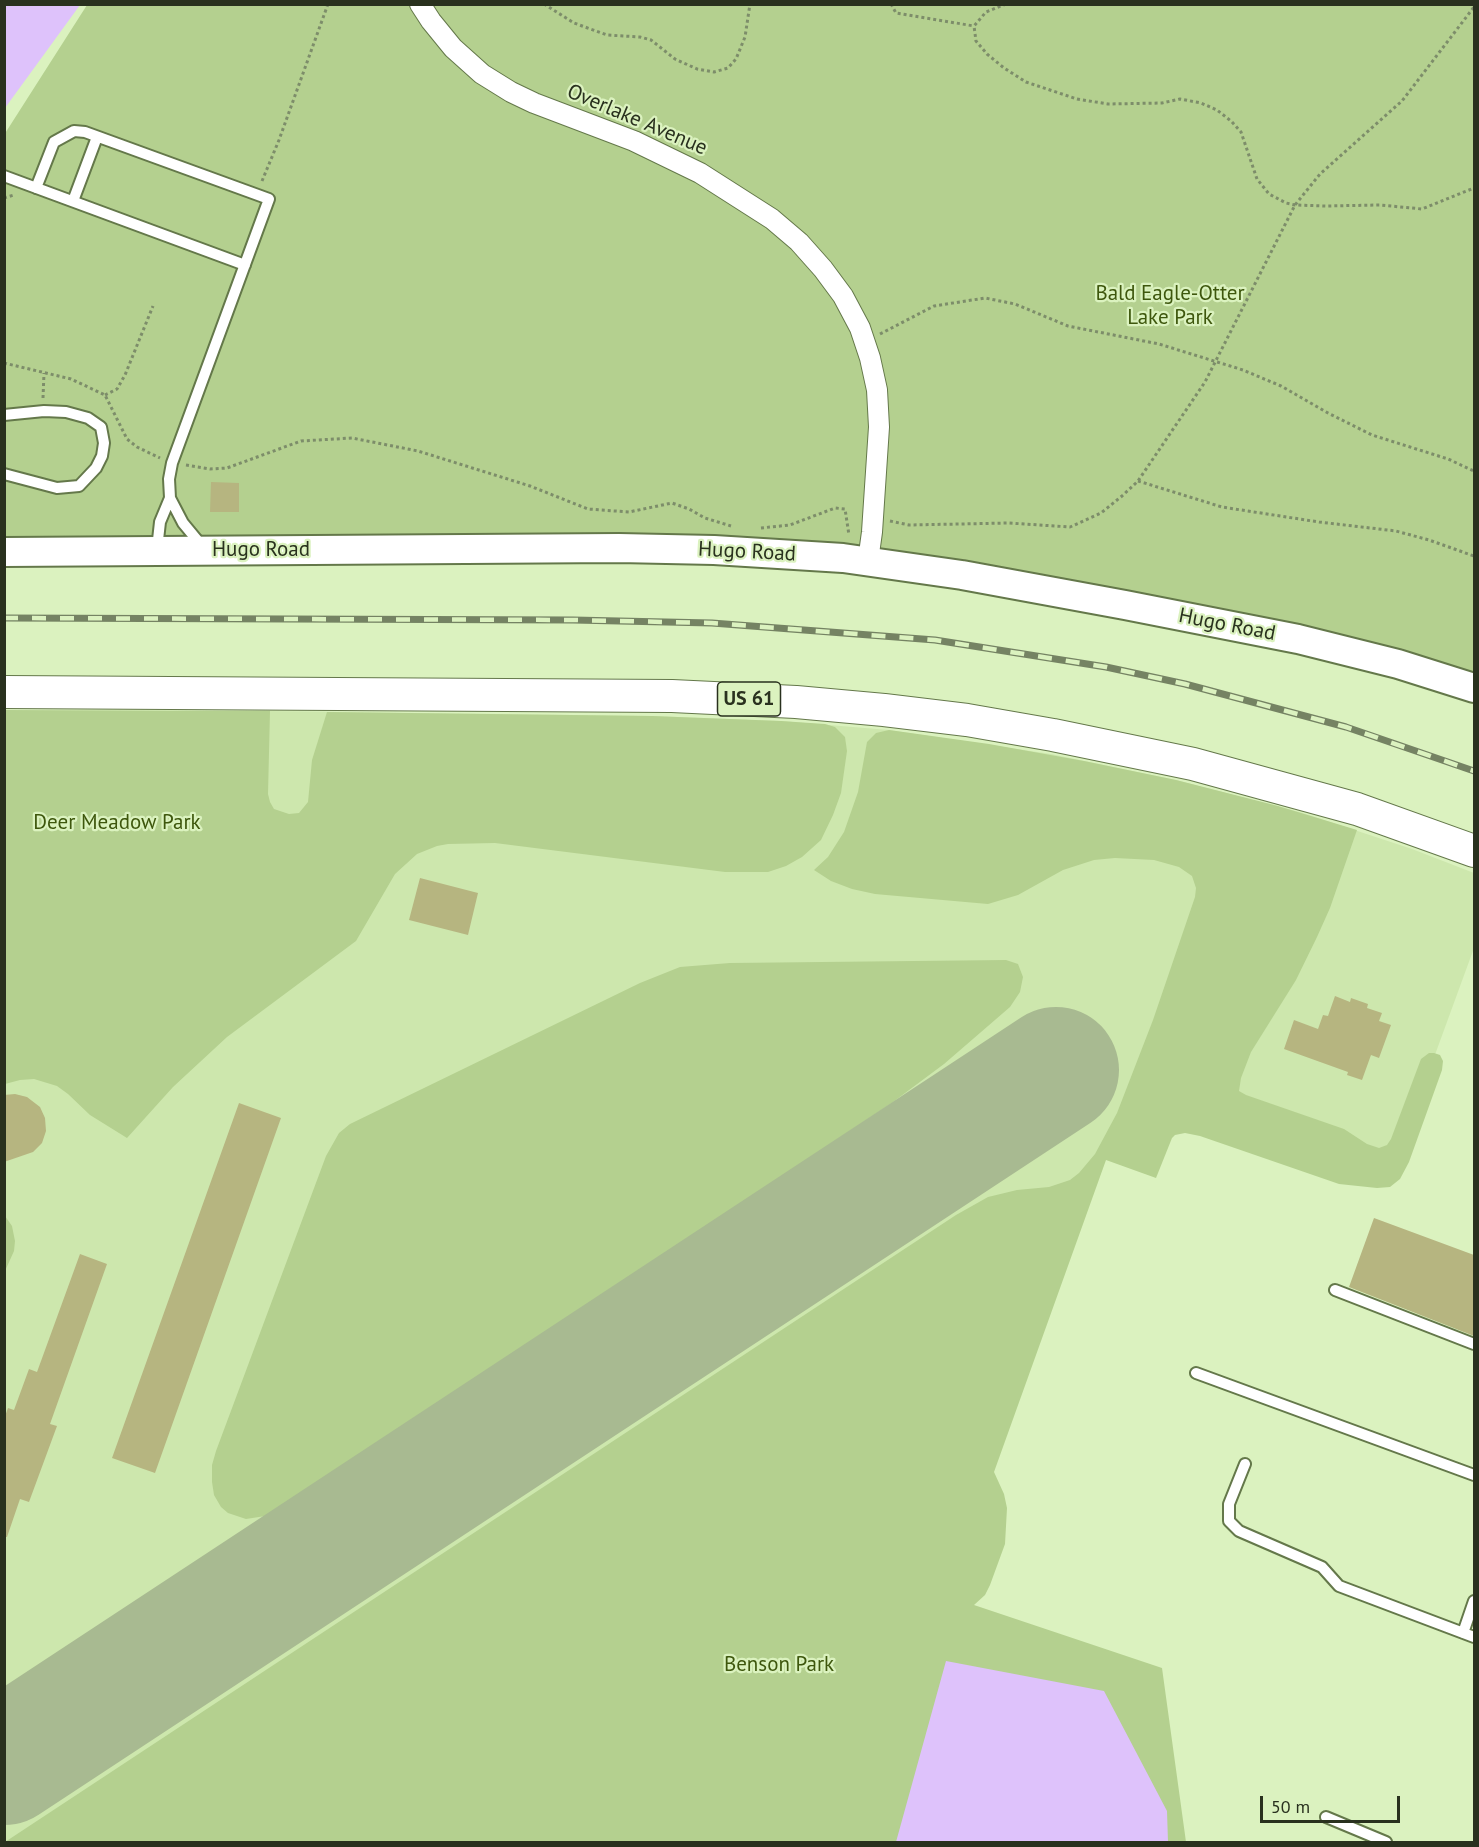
<!DOCTYPE html>
<html>
<head>
<meta charset="utf-8">
<style>
  body { margin:0 }
  #map { position:relative; width:1479px; height:1847px; overflow:hidden; background:#dbf2bf; font-family:"PT Sans",sans-serif }
  canvas { display:block }
  .frame { position:absolute; inset:0; border:6px solid #29311e; pointer-events:none }
  .scale { position:absolute; left:1260px; top:1796px; width:140px; height:27px; box-sizing:border-box; border:3px solid #29311e; border-top:0; padding-left:8px; font-size:18px; line-height:21px; white-space:nowrap; color:#29311e; -webkit-text-stroke:4px #dbf2bf; paint-order:stroke }
</style>
</head>
<body>
<div id="map">
<canvas width="1479" height="1847"></canvas>
<div class="frame"></div>
<div class="scale">50 m</div>
</div>
<script>
const g = document.querySelector('canvas').getContext('2d');
g.lineJoin = 'round';
function fill(path, color) { g.fillStyle = color; g.fill(path, 'evenodd'); }
const poly = rows => new Path2D(rows.map(r => 'M' + r).join(''));
function strokePath(path, color, width, dash) { g.strokeStyle = color; g.lineWidth = width; g.lineCap = dash ? 'butt' : 'round'; g.setLineDash(dash || []); g.stroke(path); }
function write(font, color, halo, rows, align = 'center') {
  g.font = font + ' "PT Sans",sans-serif'; g.lineWidth = 4.5; g.setLineDash([]); g.textBaseline = 'middle'; g.strokeStyle = halo; g.fillStyle = color; for (const [text, x, y, turn = 0] of rows) {
    g.save(); g.translate(x, y); g.rotate((+turn || 0) * Math.PI / 180); g.textAlign = isNaN(turn) ? turn : align; if (halo) g.strokeText(text, 0, 0); g.fillText(text, 0, 0); g.restore();
  }
}
const built = poly([
  [266,711,652,716,781,721,889,730,1051,754,1176,780,1303,813,1412,849,1474,873,1474,948,1387,1186,1130,1092,1081,1228,226,1842,5,1842,4,939]
]);
const green = poly([
  [87,5,1474,5,1474,688,893,564,5,552,4,135],
  [5,710,270,711,268,794,270,802,274,809,289,814,299,813,308,802,312,760,327,712,652,716,781,721,825,724,835,727,845,737,847,751,841,793,833,815,821,840,802,857,786,866,768,872,725,872,495,843,448,844,437,846,417,854,395,874,356,941,227,1037,173,1087,127,1138,90,1115,68,1094,57,1086,34,1079,20,1080,5,1084],
  [889,730,989,744,1084,761,1176,780,1278,806,1357,830,1330,908,1317,937,1296,980,1251,1052,1241,1078,1239,1091,1246,1095,1344,1129,1367,1144,1379,1148,1387,1145,1391,1139,1421,1059,1429,1053,1434,1053,1440,1055,1443,1061,1442,1070,1409,1162,1400,1179,1390,1187,1377,1188,1339,1184,1200,1136,1185,1133,1175,1135,1172,1138,1156,1178,1106,1160,994,1472,1004,1494,1007,1508,1005,1544,990,1585,985,1595,974,1605,1162,1668,1186,1842,5,1842,956,1215,988,1197,1017,1190,1049,1187,1070,1180,1079,1173,1095,1154,1117,1113,1153,1020,1195,897,1196,888,1192,876,1179,867,1154,860,1115,858,1094,860,1063,870,1018,895,988,904,875,894,852,889,831,881,814,870,828,857,844,832,858,792,867,742,876,733],
  [1006,960,1018,964,1023,977,1020,992,1010,1007,944,1064,893,1102,286,1507,272,1515,246,1519,228,1513,221,1507,214,1495,212,1482,212,1465,216,1451,326,1156,339,1133,350,1124,640,983,680,967,730,963],
  [5,1216,12,1226,15,1241,14,1251,5,1271]
]);
const water = poly([
  [5,4,80,5,5,108,4,5],
  [946,1661,1104,1691,1167,1811,1168,1842,896,1842]
]);
const runway = poly([
  [4,1762,1056,1070]
]);
const building = poly([
  [211,482,239,483,239,512,210,512],
  [420,878,478,893,468,935,409,920],
  [1335,996,1350,1002,1351,998,1368,1004,1367,1008,1382,1013,1379,1021,1391,1025,1379,1058,1371,1055,1362,1080,1347,1075,1348,1072,1284,1049,1294,1020,1318,1029,1323,1015,1328,1016],
  [15,1094,27,1097,40,1107,45,1118,46,1131,42,1143,33,1152,4,1162,4,1095],
  [239,1103,281,1118,155,1473,112,1458],
  [1374,1218,1474,1255,1474,1336,1349,1287],
  [80,1254,107,1264,50,1424,57,1426,29,1502,20,1499,7,1537,4,1537,4,1419,8,1408,14,1410,29,1369,37,1372]
]);
const path = poly([
  [544,4,574,23,607,35,640,37,651,40,675,59,697,69,714,72,728,68,736,59,745,37,750,4],
  [891,4,896,13,974,26],
  [1006,4,986,12,974,26,976,41,987,54,1004,68,1026,82,1077,99,1108,104,1162,103,1180,99,1201,103,1217,110,1231,121,1241,132,1257,179,1269,194,1286,203,1295,205,1326,206,1380,205,1422,209,1474,188],
  [262,181,279,140,328,4],
  [4,198,14,195],
  [880,334,934,306,985,298,1015,304,1068,326,1159,344,1243,370,1281,386,1328,413,1372,435,1448,459,1474,471],
  [4,363,71,379,105,395,127,439,137,447,160,458],
  [105,395,117,389,125,375,153,306],
  [43,398,44,373],
  [186,465,210,469,227,468,301,441,352,438,418,451,530,486,588,509,629,512,672,503,689,509,705,518,731,526],
  [1138,481,1222,507,1319,522,1396,531,1429,540,1474,556],
  [890,521,909,525,1009,523,1070,527,1101,513,1122,496,1138,481,1205,382,1295,205,1320,174,1402,101,1474,7],
  [761,528,790,525,835,508,845,509,849,535]
]);
const lane = poly([
  [4,176,245,265],
  [36,188,54,142,74,131,85,132,269,199,172,463,169,479,170,498,183,523,202,546],
  [73,201,97,137],
  [4,415,44,411,66,412,88,418,101,427,104,443,102,456,96,468,79,486,57,488,4,474],
  [157,549,160,522,170,498],
  [1335,1290,1474,1344],
  [1196,1373,1474,1475],
  [1245,1464,1229,1504,1229,1521,1239,1531,1322,1567,1339,1586,1474,1637],
  [1463,1633,1474,1601],
  [1326,1817,1386,1842]
]);
const street = poly([
  [420,4,431,21,453,48,482,74,511,92,534,103,634,141,700,173,772,219,799,242,823,269,843,296,860,328,870,358,877,390,879,427,872,532,868,561]
]);
const secondary = poly([
  [4,552,619,548,714,550,843,558,962,575,1125,605,1298,639,1398,664,1474,688]
]);
const primary = poly([
  [4,692,672,696,796,702,884,710,967,720,1053,735,1193,764,1357,809,1474,851]
]);
const rail = poly([
  [4,618,573,620,712,623,935,640,1106,667,1185,684,1346,727,1474,771]
]);
const shields = [
  [749,699,63]
];
const shieldNames = [
  ["US 61",749,699]
];
const streetNames = [
  ["Overlake Avenue",637,120,23],
  ["Hugo Road",261,550],
  ["Hugo Road",747,552,3],
  ["Hugo Road",1227,625,11]
];
const parkNames = [
  ["Bald Eagle-Otter",1170,294],
  ["Lake Park",1170,318],
  ["Deer Meadow Park",117,823],
  ["Benson Park",779,1665]
];
fill(built, '#cde7ad');
fill(green, '#b4d08f');
fill(water, '#dec2fb');
strokePath(runway, '#a8ba91', 126);
fill(building, '#b6b580');
strokePath(lane, '#64784a', 14);
strokePath(street, '#64784a', 22);
strokePath(secondary, '#64784a', 32);
strokePath(primary, '#64784a', 34);
strokePath(path, '#7d8d6a', 3, [3, 3]);
strokePath(lane, '#fff', 10);
strokePath(street, '#fff', 20);
strokePath(secondary, '#fff', 28);
strokePath(primary, '#fff', 32);
strokePath(rail, '#758363', 7);
strokePath(rail, '#dbf2bf', 4.5, [14]);
for (const [x, y, w] of shields) { const box = new Path2D(); box.roundRect(x - w / 2, y - 17, w, 34, 4.5); g.fillStyle = '#dbf2bf'; g.fill(box); strokePath(box, '#29311e', 1.5); }
write('bold 20px', '#29311e', null, shieldNames);
write('21px', '#29311e', '#dbf2bf', streetNames);
write('21px', '#3e570d', '#dbf2bf', parkNames);
</script>
</body>
</html>
